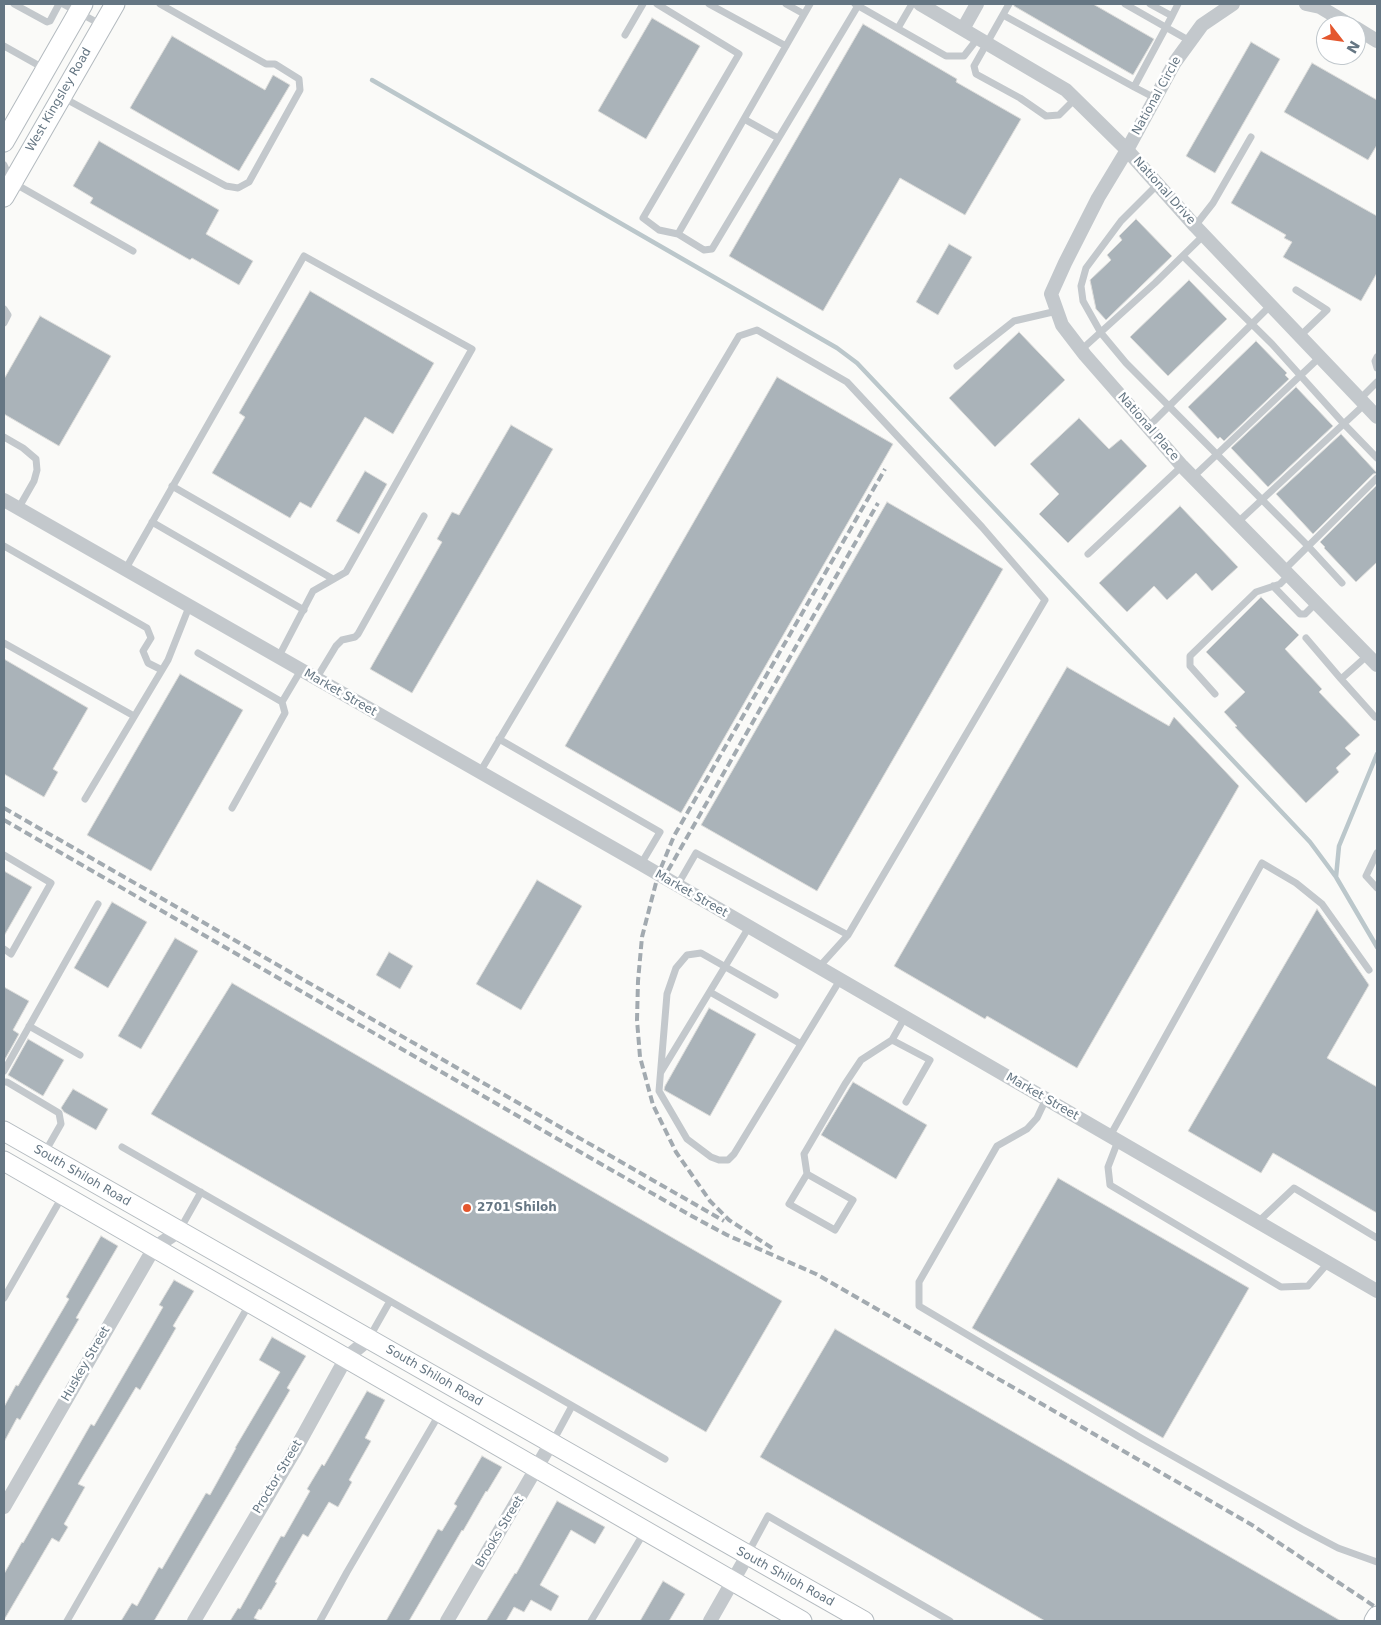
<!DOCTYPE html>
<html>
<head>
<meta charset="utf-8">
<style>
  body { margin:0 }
  #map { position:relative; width:1381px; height:1625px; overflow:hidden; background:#fafaf8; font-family:"DejaVu Sans",sans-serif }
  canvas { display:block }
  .frame { position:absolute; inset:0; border:5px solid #657683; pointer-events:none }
  .north { position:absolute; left:1316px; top:15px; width:50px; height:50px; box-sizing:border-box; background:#fff; border:1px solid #c1c8cd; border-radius:50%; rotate:120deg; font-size:14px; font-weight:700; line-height:20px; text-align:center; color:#657683 }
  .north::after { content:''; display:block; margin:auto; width:18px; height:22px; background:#e4572e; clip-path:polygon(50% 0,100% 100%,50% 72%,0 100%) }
</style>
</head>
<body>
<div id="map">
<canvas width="1381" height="1625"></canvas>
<div class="frame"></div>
<div class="north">N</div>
</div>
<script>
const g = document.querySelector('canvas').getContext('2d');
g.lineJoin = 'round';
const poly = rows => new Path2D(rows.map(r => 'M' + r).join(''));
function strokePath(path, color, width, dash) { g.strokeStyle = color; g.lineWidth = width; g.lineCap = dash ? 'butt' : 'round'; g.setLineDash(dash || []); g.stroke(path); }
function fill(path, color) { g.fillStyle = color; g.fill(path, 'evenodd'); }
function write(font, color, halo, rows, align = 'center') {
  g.font = font + ' "DejaVu Sans",sans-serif'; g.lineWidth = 5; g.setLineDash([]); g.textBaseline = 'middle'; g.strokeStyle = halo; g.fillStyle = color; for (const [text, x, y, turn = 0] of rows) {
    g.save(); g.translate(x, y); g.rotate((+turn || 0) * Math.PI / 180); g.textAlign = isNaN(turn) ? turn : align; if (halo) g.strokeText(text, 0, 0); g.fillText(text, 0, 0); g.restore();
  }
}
const stream = poly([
  [372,80,837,348,857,363,1310,842,1336,877,1377,947],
  [1336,877,1339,846,1377,754]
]);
const building = poly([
  [1014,4,1093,4,1154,39,1133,75,1014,6,1014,4],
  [652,18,700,46,646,139,598,111,652,18],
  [863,24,957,79,956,82,1021,119,965,215,900,178,823,311,729,256,863,24],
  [172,36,265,90,273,75,290,85,239,171,130,108,172,36],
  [1251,42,1280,59,1215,173,1186,156,1251,42],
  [1312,63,1377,100,1377,145,1368,160,1284,112,1312,63],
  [99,141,219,210,206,234,253,261,239,285,192,258,190,260,90,203,93,198,73,186,99,141],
  [1261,151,1377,216,1377,273,1361,301,1283,257,1292,242,1284,238,1286,235,1231,203,1261,151],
  [1136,219,1172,256,1106,320,1096,309,1090,280,1111,260,1107,255,1122,240,1119,236,1136,219],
  [949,244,972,257,938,315,916,302,949,244],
  [1189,280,1227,319,1168,376,1130,337,1189,280],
  [310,291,434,363,393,434,365,417,311,508,300,502,290,518,212,473,245,417,239,413,310,291],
  [40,316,111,356,59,446,4,414,4,379,40,316],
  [1019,332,1065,380,995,447,949,398,1019,332],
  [1256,341,1287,373,1285,375,1289,379,1224,441,1220,437,1218,439,1188,407,1256,341],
  [777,377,893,444,681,813,565,746,777,377],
  [1296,387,1333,426,1268,487,1231,448,1296,387],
  [1079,418,1109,449,1121,439,1147,466,1068,543,1039,514,1059,494,1030,464,1079,418],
  [511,425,553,449,412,693,370,669,442,542,437,539,452,512,459,515,511,425],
  [1341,434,1377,473,1373,474,1313,534,1276,494,1341,434],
  [365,471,387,484,359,534,336,521,365,471],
  [1377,485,1377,562,1356,582,1324,548,1325,547,1320,542,1377,485],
  [887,502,1003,569,817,891,701,825,887,502],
  [1180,506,1238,567,1212,591,1196,573,1167,600,1154,586,1127,612,1099,583,1180,506],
  [1261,597,1299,635,1285,649,1322,689,1319,692,1360,735,1345,748,1351,754,1336,768,1339,772,1306,803,1235,727,1237,726,1224,712,1245,692,1206,652,1261,597],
  [4,659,88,708,53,769,58,772,44,797,4,774,4,659],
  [1067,667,1169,726,1174,717,1239,786,1077,1068,987,1016,985,1019,894,966,1067,667],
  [180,674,243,710,151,871,87,835,180,674],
  [4,871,32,887,4,936,4,871],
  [537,880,582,906,521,1010,476,984,537,880],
  [112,902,147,922,108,988,74,968,112,902],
  [1317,909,1369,985,1327,1058,1377,1087,1377,1213,1273,1153,1261,1173,1188,1131,1317,909],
  [175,938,198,951,141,1049,118,1036,175,938],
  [389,952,413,966,400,989,376,975,389,952],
  [232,983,782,1301,706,1432,151,1114,232,983],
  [4,987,29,1001,13,1030,19,1034,4,1061,4,987],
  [709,1008,756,1034,710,1116,664,1090,665,1086,709,1008],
  [28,1039,64,1060,43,1096,8,1075,28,1039],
  [853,1082,927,1125,896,1179,821,1135,853,1082],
  [73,1089,108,1109,96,1130,64,1112,61,1108,73,1089],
  [1058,1178,1249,1288,1163,1438,972,1328,1058,1178],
  [101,1236,118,1246,76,1318,79,1319,40,1385,20,1420,17,1418,4,1442,4,1407,16,1385,18,1386,69,1299,66,1297,101,1236],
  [174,1280,194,1291,173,1326,176,1328,140,1390,136,1387,78,1484,85,1487,64,1524,68,1527,59,1542,52,1538,4,1620,4,1574,22,1542,23,1543,91,1424,94,1426,151,1328,163,1307,159,1305,174,1280],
  [835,1329,1341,1621,1045,1621,760,1457,835,1329],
  [272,1337,306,1356,287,1388,290,1390,154,1621,121,1621,132,1603,137,1606,159,1567,162,1569,206,1493,210,1495,236,1448,235,1448,280,1372,259,1360,272,1337],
  [367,1391,385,1400,365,1438,371,1441,349,1480,352,1482,338,1507,329,1502,308,1537,303,1534,275,1582,277,1583,261,1610,259,1609,254,1618,261,1621,230,1621,238,1608,240,1609,281,1536,284,1537,310,1491,307,1489,322,1464,324,1466,367,1391],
  [482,1456,502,1467,487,1492,486,1491,463,1531,462,1530,409,1621,386,1621,438,1529,442,1531,457,1506,454,1504,482,1456],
  [557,1501,605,1527,595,1544,571,1530,540,1585,559,1596,551,1611,531,1600,524,1612,514,1607,506,1621,486,1621,515,1573,516,1574,557,1501],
  [663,1581,685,1594,669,1621,640,1621,663,1581]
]);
const lane = poly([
  [14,4,47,22,50,21,59,4],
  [63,4,102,25],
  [657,4,739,54,643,218,659,230,678,234,810,4],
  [709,4,786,46],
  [786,4,804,14],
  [855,4,946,56,964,56,978,38],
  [1009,4,974,66,976,74,1020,98,1046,116,1059,115,1075,99],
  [1125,4,1190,41],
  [1150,4,1172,16,1178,4],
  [1003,15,1134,87,1172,16],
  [898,28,912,4],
  [625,35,643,4],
  [4,46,45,69],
  [1134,87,1155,98],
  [62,97,226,186,238,188,249,182,300,90,299,79,275,64,266,64,160,4],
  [744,119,778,138],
  [4,165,12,182,133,251],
  [1158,184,1121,221,1086,268,1081,286,1083,301,1101,333,1126,363,1308,546,1342,583],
  [1195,226,1213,203,1251,137],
  [678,234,704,250,712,249,859,4],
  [1183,256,1272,344,1344,424,1377,458],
  [1296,290,1327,310,1300,336],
  [4,309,8,315,4,323],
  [1081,350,1155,283,1204,235],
  [1377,357,1375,361,1377,368],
  [957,366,1014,321,1057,311],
  [1360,399,1377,382],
  [1148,427,1271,305],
  [4,437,23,448,36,459,37,470,34,481,18,509],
  [1193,477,1320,357],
  [172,486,333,579],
  [152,522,304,610],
  [1238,522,1365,404],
  [4,546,147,628,151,638,143,651,148,663,162,670],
  [1088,554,1182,466],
  [125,570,304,256,472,349,346,572,313,591,278,658],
  [1284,570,1377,478],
  [1273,586,1300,614,1305,614,1316,603],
  [1306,638,1341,679],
  [4,643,134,716],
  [198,653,282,702,301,670],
  [1368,655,1341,679,1375,717],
  [316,679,336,646,342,640,355,637,358,634,424,516],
  [1215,694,1190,666,1190,656,1256,592,1280,584,1289,575],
  [499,739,660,832,641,864],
  [480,772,739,336,757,330,847,382,982,527,1045,600,848,935,819,967],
  [85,799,168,660,189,607],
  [232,808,285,713,282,702],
  [1377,853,1366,876,1377,888],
  [4,855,51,883,11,954,4,949],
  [677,886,696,853,848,935],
  [710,992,801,1044],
  [775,995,701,953,687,955,676,968,667,994,659,1091,687,1139,711,1157,719,1160,728,1160,734,1154,840,980],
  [905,1017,892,1040,930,1060,906,1102],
  [29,1026,80,1055],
  [4,1071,98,904],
  [661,1072,749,927],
  [4,1082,7,1082,59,1113,61,1124,45,1152],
  [1046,1099,1037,1118,1027,1129,997,1146,919,1282,919,1306,1141,1438,1302,1529,1338,1548,1377,1562],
  [1110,1136,1262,863,1296,883,1322,904,1369,970],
  [1118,1141,1108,1167,1110,1185,1281,1287,1308,1286,1328,1263],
  [122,1147,665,1459],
  [807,1174,789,1204,835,1230,853,1200,807,1174,804,1154,845,1084,861,1060,892,1040],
  [1258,1222,1294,1188,1377,1238],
  [179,1231,201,1192],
  [4,1298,62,1197],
  [369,1338,390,1301],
  [552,1443,572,1406],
  [748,1553,768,1516,950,1621],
  [67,1621,250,1303],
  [320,1621,347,1572,440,1413],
  [591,1621,645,1531]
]);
const street = poly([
  [920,4,1066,90,1127,150,1195,226,1377,417],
  [1233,4,1202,25,1175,62,1127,150,1098,198,1065,263,1051,294,1062,325,1085,355,1182,466,1377,665],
  [1306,4,1320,7,1350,25],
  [1356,28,1377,41],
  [963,29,977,4],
  [4,500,641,864,1377,1291],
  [4,1507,154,1248,179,1231],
  [194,1621,294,1452,346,1358,369,1339],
  [447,1621,551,1443],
  [710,1621,747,1556]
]);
const secondary = poly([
  [4,142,83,4],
  [4,197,115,4],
  [4,1131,864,1621],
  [4,1161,802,1621],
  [1374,1621,1377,1616]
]);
const rail = poly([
  [4,808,724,1221],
  [4,820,688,1214,727,1235,816,1274,1252,1525,1377,1608],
  [662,881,878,503],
  [772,1248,729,1220,710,1201,676,1152,653,1105,640,1057,637,1020,638,981,642,937,658,875,674,836,885,469]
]);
const markers = [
  [467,1208,5,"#e4572e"]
];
const streetNames = [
  ["National Circle",1157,96,-61],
  ["West Kingsley Road",59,100,-60],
  ["National Drive",1164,191,48],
  ["National Place",1148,427,49],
  ["Market Street",340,693,30],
  ["Market Street",691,894,30],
  ["Market Street",1042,1097,30],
  ["South Shiloh Road",82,1176,30],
  ["Huskey Street",86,1364,-60],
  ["South Shiloh Road",434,1376,30],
  ["Proctor Street",278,1477,-59],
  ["Brooks Street",500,1532,-59],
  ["South Shiloh Road",785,1577,29]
];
const poiNames = [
  ["2701 Shiloh",477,1208]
];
strokePath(stream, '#bbc7cb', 4.5);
fill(building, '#aab3b9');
strokePath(building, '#dcdcda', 1);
strokePath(secondary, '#b3babf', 21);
strokePath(lane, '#c3c8cc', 7);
strokePath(street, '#c3c8cc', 14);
strokePath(secondary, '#fff', 19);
strokePath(rail, '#a2aab0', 4, [8, 4]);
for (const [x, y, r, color] of markers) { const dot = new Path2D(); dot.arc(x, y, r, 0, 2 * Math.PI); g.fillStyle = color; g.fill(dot); strokePath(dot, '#fff', 2); }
write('12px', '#657683', '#fff', streetNames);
write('bold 12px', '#657683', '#fff', poiNames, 'left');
</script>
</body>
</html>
